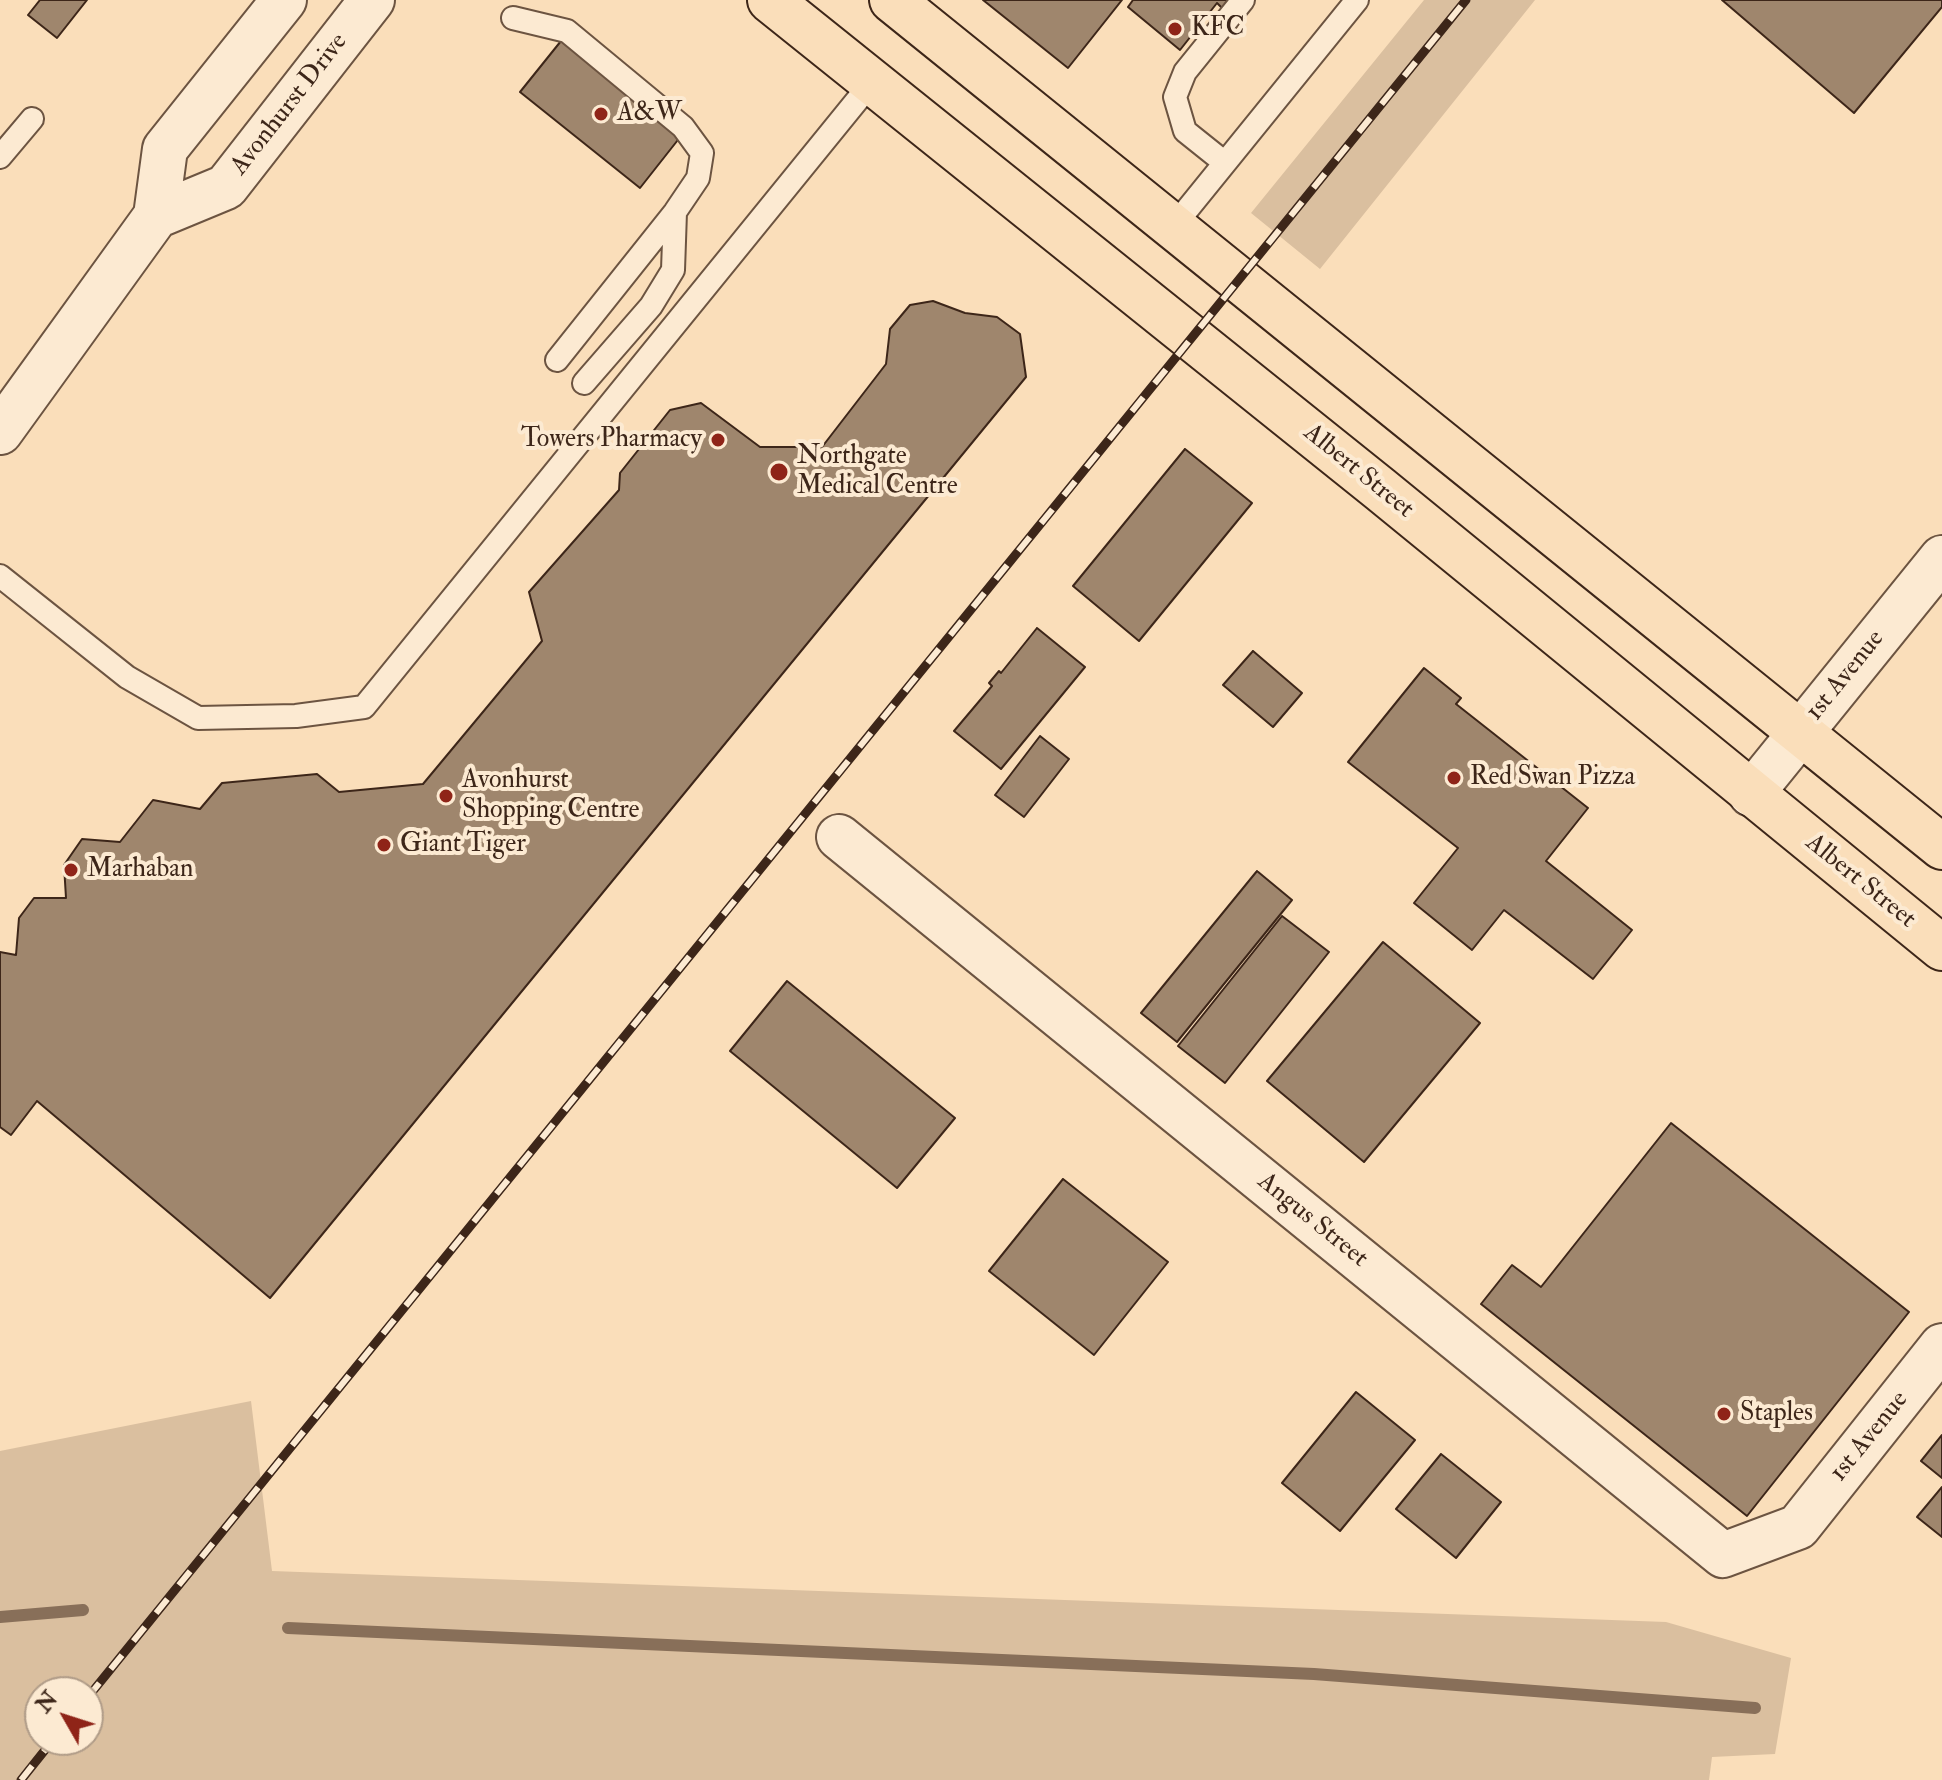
<!DOCTYPE html>
<html>
<head>
<meta charset="utf-8">
<style>
  body { margin:0 }
  #map { position:relative; width:1942px; height:1780px; overflow:hidden; background:#fadeba; font-family:"IM FELL Double Pica",serif }
  canvas { display:block }
  .north { position:absolute; left:24px; top:1676px; width:80px; height:80px; box-sizing:border-box; background:#fcead2; border:2px solid #b09c88; border-radius:50%; rotate:309deg; font-size:22px; font-weight:700; line-height:32px; text-align:center; color:#3d2619 }
  .north::after { content:''; display:block; margin:auto; width:28px; height:36px; background:#8f2418; clip-path:polygon(50% 0,100% 100%,50% 72%,0 100%) }
</style>
</head>
<body>
<div id="map">
<canvas width="1942" height="1780"></canvas>
<div class="north">N</div>
</div>
<script>
const g = document.querySelector('canvas').getContext('2d');
g.lineJoin = 'round';
function fill(path, color) { g.fillStyle = color; g.fill(path, 'evenodd'); }
const poly = rows => new Path2D(rows.map(r => 'M' + r).join(''));
function strokePath(path, color, width, dash) { g.strokeStyle = color; g.lineWidth = width; g.lineCap = dash ? 'butt' : 'round'; g.setLineDash(dash || []); g.stroke(path); }
function write(font, color, halo, rows, align = 'center') {
  g.font = font + ' "IM FELL Double Pica",serif'; g.lineWidth = 8; g.setLineDash([]); g.textBaseline = 'middle'; g.strokeStyle = halo; g.fillStyle = color; for (const [text, x, y, turn = 0] of rows) {
    g.save(); g.translate(x, y); g.rotate((+turn || 0) * Math.PI / 180); g.textAlign = isNaN(turn) ? turn : align; if (halo) g.strokeText(text, 0, 0); g.fillText(text, 0, 0); g.restore();
  }
}
const green = poly([
  [1424,0,1535,0,1320,269,1251,213],
  [251,1401,272,1571,1666,1622,1791,1658,1775,1754,1712,1757,1709,1780,0,1780,0,1451],
  [88,1692,88,1740,40,1740,40,1692]
]);
const stream = poly([
  [0,1617,83,1610],
  [288,1628,1314,1674,1755,1708]
]);
const building = poly([
  [40,0,87,0,57,38,28,15,40,0],
  [983,0,1122,0,1068,68,983,0],
  [1133,0,1228,0,1222,8,1217,3,1180,50,1128,7,1133,0],
  [1722,0,1942,0,1942,7,1854,113,1722,0],
  [561,41,681,136,640,188,520,92,561,41],
  [933,301,965,313,997,317,1020,334,1026,377,270,1298,37,1101,11,1135,0,1127,0,952,16,955,19,918,34,898,66,898,64,865,82,839,120,842,153,800,200,809,222,783,317,774,339,792,423,784,542,641,529,592,619,490,620,473,670,410,701,403,760,447,822,447,886,364,890,329,910,305,933,301],
  [1185,449,1252,503,1139,641,1073,586,1185,449],
  [1037,628,1085,667,1001,769,954,731,992,686,989,683,999,671,1001,673,1037,628],
  [1253,651,1302,693,1273,727,1223,685,1253,651],
  [1424,668,1461,698,1456,704,1588,808,1546,861,1632,930,1593,979,1504,910,1472,950,1414,903,1458,848,1348,762,1424,668],
  [1040,736,1069,759,1024,817,995,795,1040,736],
  [1257,871,1292,900,1177,1042,1141,1013,1257,871],
  [1282,916,1329,952,1225,1083,1178,1046,1282,916],
  [1383,942,1480,1023,1364,1162,1267,1081,1383,942],
  [787,981,955,1118,897,1188,730,1051,787,981],
  [1671,1123,1909,1312,1747,1516,1481,1304,1512,1265,1541,1287,1671,1123],
  [1063,1179,1168,1262,1094,1355,989,1271,1063,1179],
  [1356,1392,1415,1440,1340,1531,1282,1483,1356,1392],
  [1942,1435,1942,1478,1921,1461,1942,1435],
  [1441,1454,1501,1502,1456,1558,1396,1509,1441,1454],
  [1942,1487,1942,1537,1917,1517,1942,1487]
]);
const service = poly([
  [513,18,567,31,683,127,702,153,698,178,675,212,557,360],
  [0,157,32,119],
  [1225,163,1185,131,1175,97,1185,72,1243,0],
  [1173,227,1357,0],
  [584,383,651,306,673,270,675,212],
  [0,576,127,677,198,718,296,716,364,707,872,82]
]);
const minor = poly([
  [1751,794,1942,558],
  [839,837,1723,1555,1798,1527,1942,1346]
]);
const tertiary = poly([
  [156,216,226,187,372,0],
  [0,432,156,216,165,149,284,0]
]);
const primary = poly([
  [770,0,1380,489,1942,948],
  [892,0,1942,847]
]);
const rail = poly([
  [88,1697,1466,0],
  [21,1780,53,1740]
]);
const markers = [
  [1175,29,8,"#8f2418"],
  [601,114,8,"#8f2418"],
  [718,440,8,"#8f2418"],
  [779,472,10,"#8f2418"],
  [1454,778,8,"#8f2418"],
  [446,796,8,"#8f2418"],
  [384,845,8,"#8f2418"],
  [71,870,8,"#8f2418"],
  [1724,1414,8,"#8f2418"]
];
const poiNames = [
  ["KFC",1191,29],
  ["A&W",617,114],
  ["Towers Pharmacy",702,440,"right"],
  ["Northgate",797,457],
  ["Medical Centre",797,487],
  ["Red Swan Pizza",1470,778],
  ["Avonhurst",462,781],
  ["Shopping Centre",462,811],
  ["Giant Tiger",400,845],
  ["Marhaban",87,870],
  ["Staples",1740,1414]
];
const streetNames = [
  ["Avonhurst Drive",290,105,-52],
  ["Albert Street",1358,472,39],
  ["1st Avenue",1846,676,-51],
  ["Albert Street",1860,882,39],
  ["Angus Street",1312,1221,39],
  ["1st Avenue",1870,1437,-51]
];
fill(green, '#dabf9f');
strokePath(stream, '#886f59', 12);
fill(building, '#9f866d');
strokePath(building, '#3d2619', 2);
strokePath(service, '#6c5441', 26);
strokePath(minor, '#6c5441', 48);
strokePath(tertiary, '#6c5441', 48);
strokePath(primary, '#3d2619', 48);
strokePath(service, '#fcead2', 22);
strokePath(minor, '#fcead2', 44);
strokePath(tertiary, '#fcead2', 44);
strokePath(primary, '#fadeba', 44);
strokePath(rail, '#3d2619', 9);
strokePath(rail, '#fcead2', 6, [18]);
for (const [x, y, r, color] of markers) { const dot = new Path2D(); dot.arc(x, y, r, 0, 2 * Math.PI); g.fillStyle = color; g.fill(dot); strokePath(dot, '#fcead2', 3); }
write('26px', '#3d2619', '#fcead2', poiNames, 'left');
write('26px', '#3d2619', '#fcead2', streetNames);
</script>
</body>
</html>
